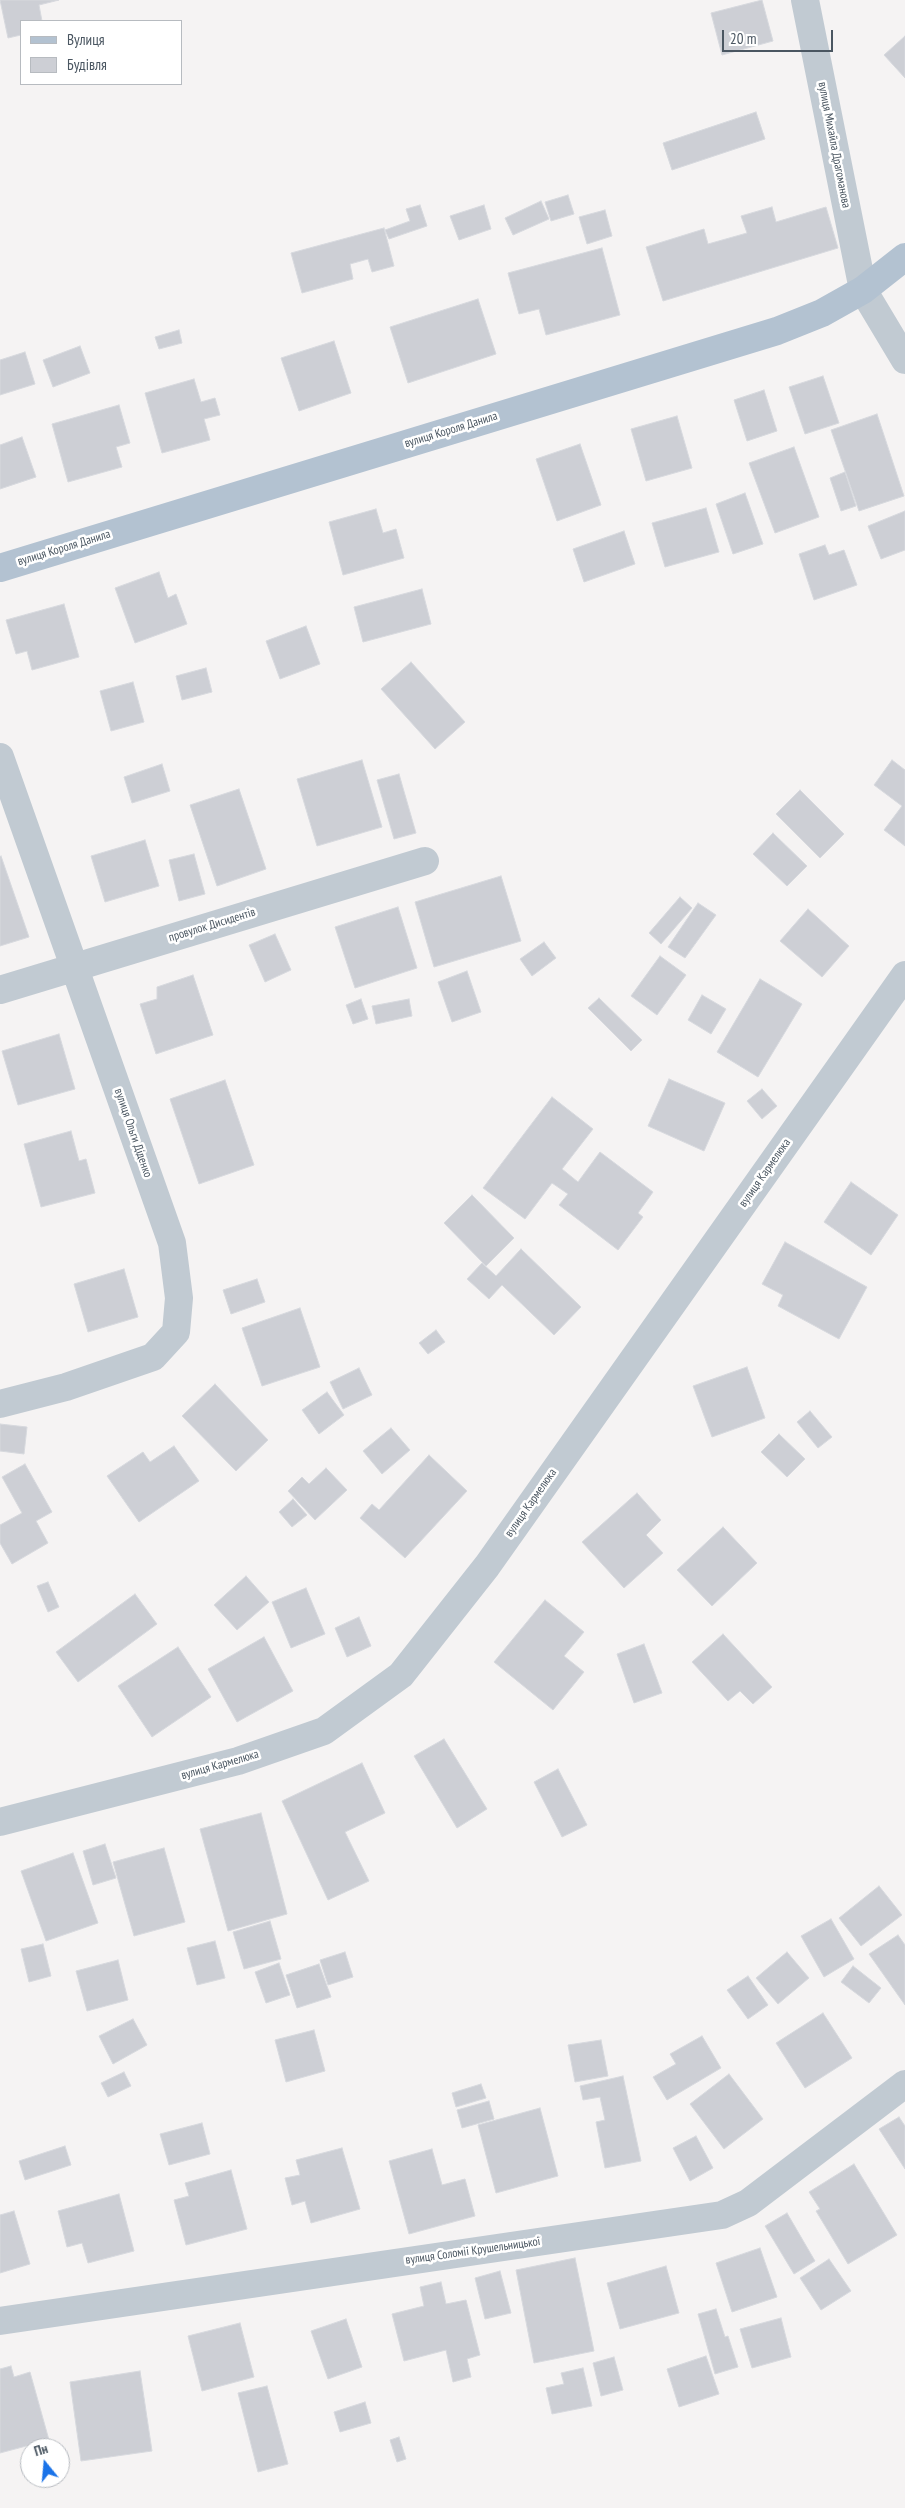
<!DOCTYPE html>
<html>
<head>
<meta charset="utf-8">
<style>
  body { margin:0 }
  #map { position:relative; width:905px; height:2508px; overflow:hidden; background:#f5f3f3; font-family:"PT Sans Narrow",sans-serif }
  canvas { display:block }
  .legend { position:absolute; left:20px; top:20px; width:162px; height:65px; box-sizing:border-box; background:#fff; border:1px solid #b7bbc0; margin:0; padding:6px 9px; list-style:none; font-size:15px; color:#4a5661 }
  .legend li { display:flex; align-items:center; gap:10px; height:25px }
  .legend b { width:25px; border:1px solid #b7bbc0 }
  .north { position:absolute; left:20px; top:2438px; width:50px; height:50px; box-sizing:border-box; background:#fff; border:1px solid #b7bbc0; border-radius:50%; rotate:343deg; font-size:14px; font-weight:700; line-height:20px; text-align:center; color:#4a5661 }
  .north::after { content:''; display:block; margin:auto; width:18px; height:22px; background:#1a73e8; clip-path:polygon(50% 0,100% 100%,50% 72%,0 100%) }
  .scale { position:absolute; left:722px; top:30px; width:111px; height:22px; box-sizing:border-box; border:2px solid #4a5661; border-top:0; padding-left:6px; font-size:15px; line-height:18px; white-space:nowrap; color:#4a5661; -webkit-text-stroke:4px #fff; paint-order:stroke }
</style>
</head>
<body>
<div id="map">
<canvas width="905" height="2508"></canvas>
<ul class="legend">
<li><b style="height:6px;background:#b3c2d1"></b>Вулиця</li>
<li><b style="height:14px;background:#cdcfd5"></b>Будівля</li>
</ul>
<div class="north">Пн</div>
<div class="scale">20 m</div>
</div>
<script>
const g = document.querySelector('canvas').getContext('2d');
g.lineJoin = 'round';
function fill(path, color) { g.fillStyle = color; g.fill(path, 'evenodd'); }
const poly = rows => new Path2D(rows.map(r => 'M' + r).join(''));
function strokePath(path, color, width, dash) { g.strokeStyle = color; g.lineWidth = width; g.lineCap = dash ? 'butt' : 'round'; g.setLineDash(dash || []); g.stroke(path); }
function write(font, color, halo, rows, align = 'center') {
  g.font = font + ' "PT Sans Narrow",sans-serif'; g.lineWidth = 5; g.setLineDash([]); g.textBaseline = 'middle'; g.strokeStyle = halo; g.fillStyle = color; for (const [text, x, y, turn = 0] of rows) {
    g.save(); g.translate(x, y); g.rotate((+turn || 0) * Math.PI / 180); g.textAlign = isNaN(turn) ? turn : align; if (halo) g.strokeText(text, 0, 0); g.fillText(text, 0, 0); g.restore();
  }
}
const building = poly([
  [0,0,59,0,39,5,42,21,21,21,21,35,8,38,0,0],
  [762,0,773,41,722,55,711,13,762,0],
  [905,36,905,78,884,55,905,36],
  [756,112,765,139,672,170,663,143,756,112],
  [568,195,574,214,551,221,545,202,568,195],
  [541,201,549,219,513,235,505,218,541,201],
  [420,205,427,226,389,239,385,230,410,221,406,209,420,205],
  [484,205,491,229,459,240,450,216,484,205],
  [772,207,776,222,826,207,838,248,663,301,646,247,704,229,708,244,747,233,741,216,772,207],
  [605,210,612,236,587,244,579,217,605,210],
  [384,228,394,266,372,272,368,259,350,264,353,279,302,293,291,253,384,228],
  [602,248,620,315,546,335,539,309,519,314,508,273,602,248],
  [478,299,496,354,408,383,390,327,478,299],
  [179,330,182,343,159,349,155,337,179,330],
  [334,341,351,393,299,411,281,358,334,341],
  [80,346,90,373,53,387,43,360,80,346],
  [25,352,35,384,0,395,0,360,25,352],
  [823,376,839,423,805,434,789,387,823,376],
  [194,379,201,402,215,398,220,415,204,419,210,440,162,453,145,393,194,379],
  [764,390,777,431,747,441,734,400,764,390],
  [119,405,130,443,116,447,122,467,68,482,52,424,119,405],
  [877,414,904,496,859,511,831,430,877,414],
  [677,416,692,468,646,481,631,429,677,416],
  [22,437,36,477,0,489,0,445,22,437],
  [580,444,601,505,557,521,536,459,580,444],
  [794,447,819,517,775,533,749,463,794,447],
  [845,472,856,506,841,511,830,478,845,472],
  [745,493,763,544,733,554,716,504,745,493],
  [706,508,719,552,665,567,652,523,706,508],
  [376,509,383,533,396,529,404,558,343,575,329,522,376,509],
  [905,511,905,550,881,559,868,526,905,511],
  [624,531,635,564,584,582,573,549,624,531],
  [825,545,829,555,844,550,857,585,814,600,799,554,825,545],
  [159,572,168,598,176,594,187,624,135,643,115,588,159,572],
  [422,589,431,624,363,642,354,607,422,589],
  [64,604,79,657,32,670,27,651,16,654,6,620,64,604],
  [306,626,320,664,280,679,266,641,306,626],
  [411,662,465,722,435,749,381,689,411,662],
  [206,668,212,692,182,700,176,676,206,668],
  [133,682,144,722,111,731,100,691,133,682],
  [362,760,382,827,317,846,297,779,362,760],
  [892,760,905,770,905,846,884,830,902,806,874,785,892,760],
  [162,764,170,791,132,803,124,777,162,764],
  [399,774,416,833,394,839,377,780,399,774],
  [239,789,266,869,217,886,190,805,239,789],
  [800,790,844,834,820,858,776,814,800,790],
  [773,833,807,866,787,886,753,854,773,833],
  [145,840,159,886,105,902,91,856,145,840],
  [194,854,205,894,179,901,169,860,194,854],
  [1,856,29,937,0,946,0,857,1,856],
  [501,876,521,941,434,967,415,902,501,876],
  [680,897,692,908,661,944,649,933,680,897],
  [698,903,716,915,685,958,668,947,698,903],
  [398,907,417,968,355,988,335,927,398,907],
  [808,909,849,946,822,977,780,941,808,909],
  [275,934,291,970,265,982,249,945,275,934],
  [544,942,556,958,532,976,520,959,544,942],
  [660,956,686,975,657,1015,631,996,660,956],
  [467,971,481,1012,452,1022,438,982,467,971],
  [193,975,213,1035,156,1054,140,1004,157,999,157,987,193,975],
  [760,979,802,1004,758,1077,717,1052,760,979],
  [702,995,726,1009,711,1034,688,1020,702,995],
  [599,998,642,1040,631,1051,588,1008,599,998],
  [361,999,368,1019,353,1024,346,1005,361,999],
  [409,999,412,1016,376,1024,372,1006,409,999],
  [59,1034,75,1089,18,1105,2,1051,59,1034],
  [669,1079,725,1103,704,1151,648,1126,669,1079],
  [225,1080,254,1165,199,1184,170,1099,225,1080],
  [762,1089,777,1106,762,1119,747,1101,762,1089],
  [552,1097,593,1129,562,1169,578,1182,600,1152,653,1192,638,1213,643,1217,618,1250,559,1205,568,1194,552,1183,525,1219,483,1188,552,1097],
  [71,1131,79,1161,86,1159,95,1193,41,1207,24,1144,71,1131],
  [851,1182,898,1215,871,1255,824,1222,851,1182],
  [472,1195,514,1238,486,1266,444,1223,472,1195],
  [785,1242,867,1287,839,1339,778,1306,783,1295,762,1284,785,1242],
  [521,1249,581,1307,554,1335,502,1285,489,1299,467,1279,482,1263,496,1276,521,1249],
  [124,1269,138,1317,88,1332,74,1284,124,1269],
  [257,1279,265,1302,231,1314,223,1290,257,1279],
  [300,1308,320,1367,262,1386,242,1328,300,1308],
  [436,1330,445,1342,428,1354,419,1343,436,1330],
  [747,1367,765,1418,712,1437,693,1386,747,1367],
  [359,1368,372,1395,343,1409,330,1382,359,1368],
  [215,1384,268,1440,236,1471,182,1416,215,1384],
  [327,1392,344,1415,319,1434,302,1410,327,1392],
  [810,1411,832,1437,818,1448,797,1422,810,1411],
  [0,1424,27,1427,24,1454,0,1451,0,1424],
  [391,1428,410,1450,382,1474,363,1451,391,1428],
  [779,1434,805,1459,787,1477,761,1452,779,1434],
  [174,1446,199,1481,139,1522,107,1476,143,1452,150,1462,174,1446],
  [429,1455,467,1491,405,1558,360,1518,372,1504,379,1510,429,1455],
  [25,1464,52,1512,36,1521,48,1543,12,1564,0,1543,0,1525,22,1513,2,1477,25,1464],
  [326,1468,347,1490,315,1520,288,1491,302,1477,309,1484,326,1468],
  [637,1493,661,1520,646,1535,663,1553,624,1588,582,1542,637,1493],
  [293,1499,307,1515,292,1527,279,1512,293,1499],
  [723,1527,757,1563,712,1606,677,1570,723,1527],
  [246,1576,269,1602,237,1630,214,1605,246,1576],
  [48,1582,59,1607,48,1612,37,1586,48,1582],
  [306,1588,325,1634,291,1648,272,1602,306,1588],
  [135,1594,157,1624,78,1682,56,1652,135,1594],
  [545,1600,584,1632,564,1656,584,1672,553,1710,494,1662,545,1600],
  [359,1617,371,1646,347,1657,335,1628,359,1617],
  [723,1634,772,1687,753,1704,740,1691,728,1701,692,1662,723,1634],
  [264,1637,293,1691,237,1722,208,1669,264,1637],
  [644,1644,662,1693,634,1703,617,1654,644,1644],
  [178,1647,211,1697,152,1737,118,1686,178,1647],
  [444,1739,487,1809,457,1828,414,1756,444,1739],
  [362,1763,385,1813,345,1832,369,1881,328,1900,282,1801,362,1763],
  [558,1769,587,1825,562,1837,534,1782,558,1769],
  [261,1813,287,1914,228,1931,200,1829,261,1813],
  [105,1844,116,1878,93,1885,83,1851,105,1844],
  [164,1848,185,1922,134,1936,113,1862,164,1848],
  [73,1853,98,1923,46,1941,21,1871,73,1853],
  [879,1886,902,1915,861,1946,839,1918,879,1886],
  [831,1919,854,1959,824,1977,801,1936,831,1919],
  [270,1921,281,1959,244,1969,233,1932,270,1921],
  [898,1935,905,1945,905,2005,869,1954,898,1935],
  [215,1941,225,1978,197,1985,187,1948,215,1941],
  [43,1944,51,1976,29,1982,21,1949,43,1944],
  [345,1952,353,1977,328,1985,320,1960,345,1952],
  [787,1952,809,1978,778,2004,756,1978,787,1952],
  [118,1960,128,2000,87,2011,76,1971,118,1960],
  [279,1963,290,1995,266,2003,255,1972,279,1963],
  [319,1964,331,1997,297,2008,286,1975,319,1964],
  [853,1966,881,1988,869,2003,841,1982,853,1966],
  [748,1976,768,2005,748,2019,727,1990,748,1976],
  [823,2013,852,2058,805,2088,776,2043,823,2013],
  [133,2019,147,2045,113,2064,99,2036,133,2019],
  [314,2030,325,2071,286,2082,275,2040,314,2030],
  [702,2036,721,2068,667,2100,653,2077,676,2064,670,2054,702,2036],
  [601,2040,608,2076,575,2082,568,2045,601,2040],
  [124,2072,131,2086,108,2097,101,2083,124,2072],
  [729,2074,763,2119,724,2149,690,2104,729,2074],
  [623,2076,641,2161,605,2168,596,2122,605,2120,600,2097,583,2100,580,2086,623,2076],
  [481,2084,486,2098,456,2107,452,2093,481,2084],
  [489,2101,494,2119,462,2128,457,2110,489,2101],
  [540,2108,558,2176,496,2193,478,2125,540,2108],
  [899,2117,905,2126,905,2169,879,2129,899,2117],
  [202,2123,210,2154,169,2165,160,2134,202,2123],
  [696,2136,713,2168,690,2181,673,2148,696,2136],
  [65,2146,71,2165,25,2180,19,2161,65,2146],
  [342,2148,360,2209,311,2223,305,2201,292,2205,285,2178,300,2175,296,2160,342,2148],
  [432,2149,442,2185,465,2179,475,2216,409,2234,389,2161,432,2149],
  [854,2164,897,2235,848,2264,816,2211,820,2209,809,2192,854,2164],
  [231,2170,247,2229,186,2245,174,2200,189,2196,185,2183,231,2170],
  [119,2194,134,2251,88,2263,82,2243,67,2247,58,2211,119,2194],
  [14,2211,30,2264,0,2273,0,2215,14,2211],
  [787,2213,815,2261,794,2274,765,2226,787,2213],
  [760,2248,777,2297,732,2312,716,2263,760,2248],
  [575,2258,594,2351,534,2363,516,2270,575,2258],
  [829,2259,851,2291,821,2310,800,2278,829,2259],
  [666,2266,679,2313,620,2329,607,2283,666,2266],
  [500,2271,511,2313,485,2319,475,2278,500,2271],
  [441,2282,446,2304,466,2300,480,2355,467,2359,471,2377,453,2382,446,2350,404,2361,392,2314,424,2306,420,2287,441,2282],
  [716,2309,725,2337,728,2336,738,2367,715,2374,698,2314,716,2309],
  [781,2318,791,2357,752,2368,740,2329,781,2318],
  [346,2319,362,2367,328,2379,311,2331,346,2319],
  [240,2323,254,2377,202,2391,188,2336,240,2323],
  [706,2356,719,2394,679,2407,667,2369,706,2356],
  [614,2357,623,2390,601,2396,593,2363,614,2357],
  [11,2366,14,2377,30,2372,49,2440,0,2453,0,2369,11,2366],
  [583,2368,592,2406,552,2414,546,2388,564,2384,561,2373,583,2368],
  [140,2371,152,2451,81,2461,70,2382,140,2371],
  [267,2386,288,2464,258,2472,238,2393,267,2386],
  [365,2402,371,2423,340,2432,334,2412,365,2402],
  [399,2437,406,2459,397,2462,390,2440,399,2437]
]);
const minor = poly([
  [805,0,863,290,905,360],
  [0,757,172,1243,179,1298,176,1332,153,1357,66,1387,0,1404],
  [0,990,425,861],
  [0,1822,238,1761,324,1731,401,1675,487,1566,905,975],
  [0,2321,722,2215,748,2203,905,2084]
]);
const major = poly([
  [0,568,777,331,822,313,863,290,905,257]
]);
const streetNames = [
  ["вулиця Михайла Драгоманова",834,145,79],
  ["вулиця Короля Данила",451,430,-17],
  ["вулиця Короля Данила",64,548,-17],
  ["провулок Дисидентів",212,925,-17],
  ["вулиця Ольги Діденко",133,1133,71],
  ["вулиця Кармелюка",765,1173,-55],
  ["вулиця Кармелюка",531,1503,-55],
  ["вулиця Кармелюка",220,1765,-16],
  ["вулиця Соломії Крушельницької",473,2251,-8]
];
fill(building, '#cdcfd5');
strokePath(building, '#d7d9de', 1);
strokePath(minor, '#c1cad2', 28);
strokePath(major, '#b3c2d1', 28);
write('12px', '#4a5661', '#fff', streetNames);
</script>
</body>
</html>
